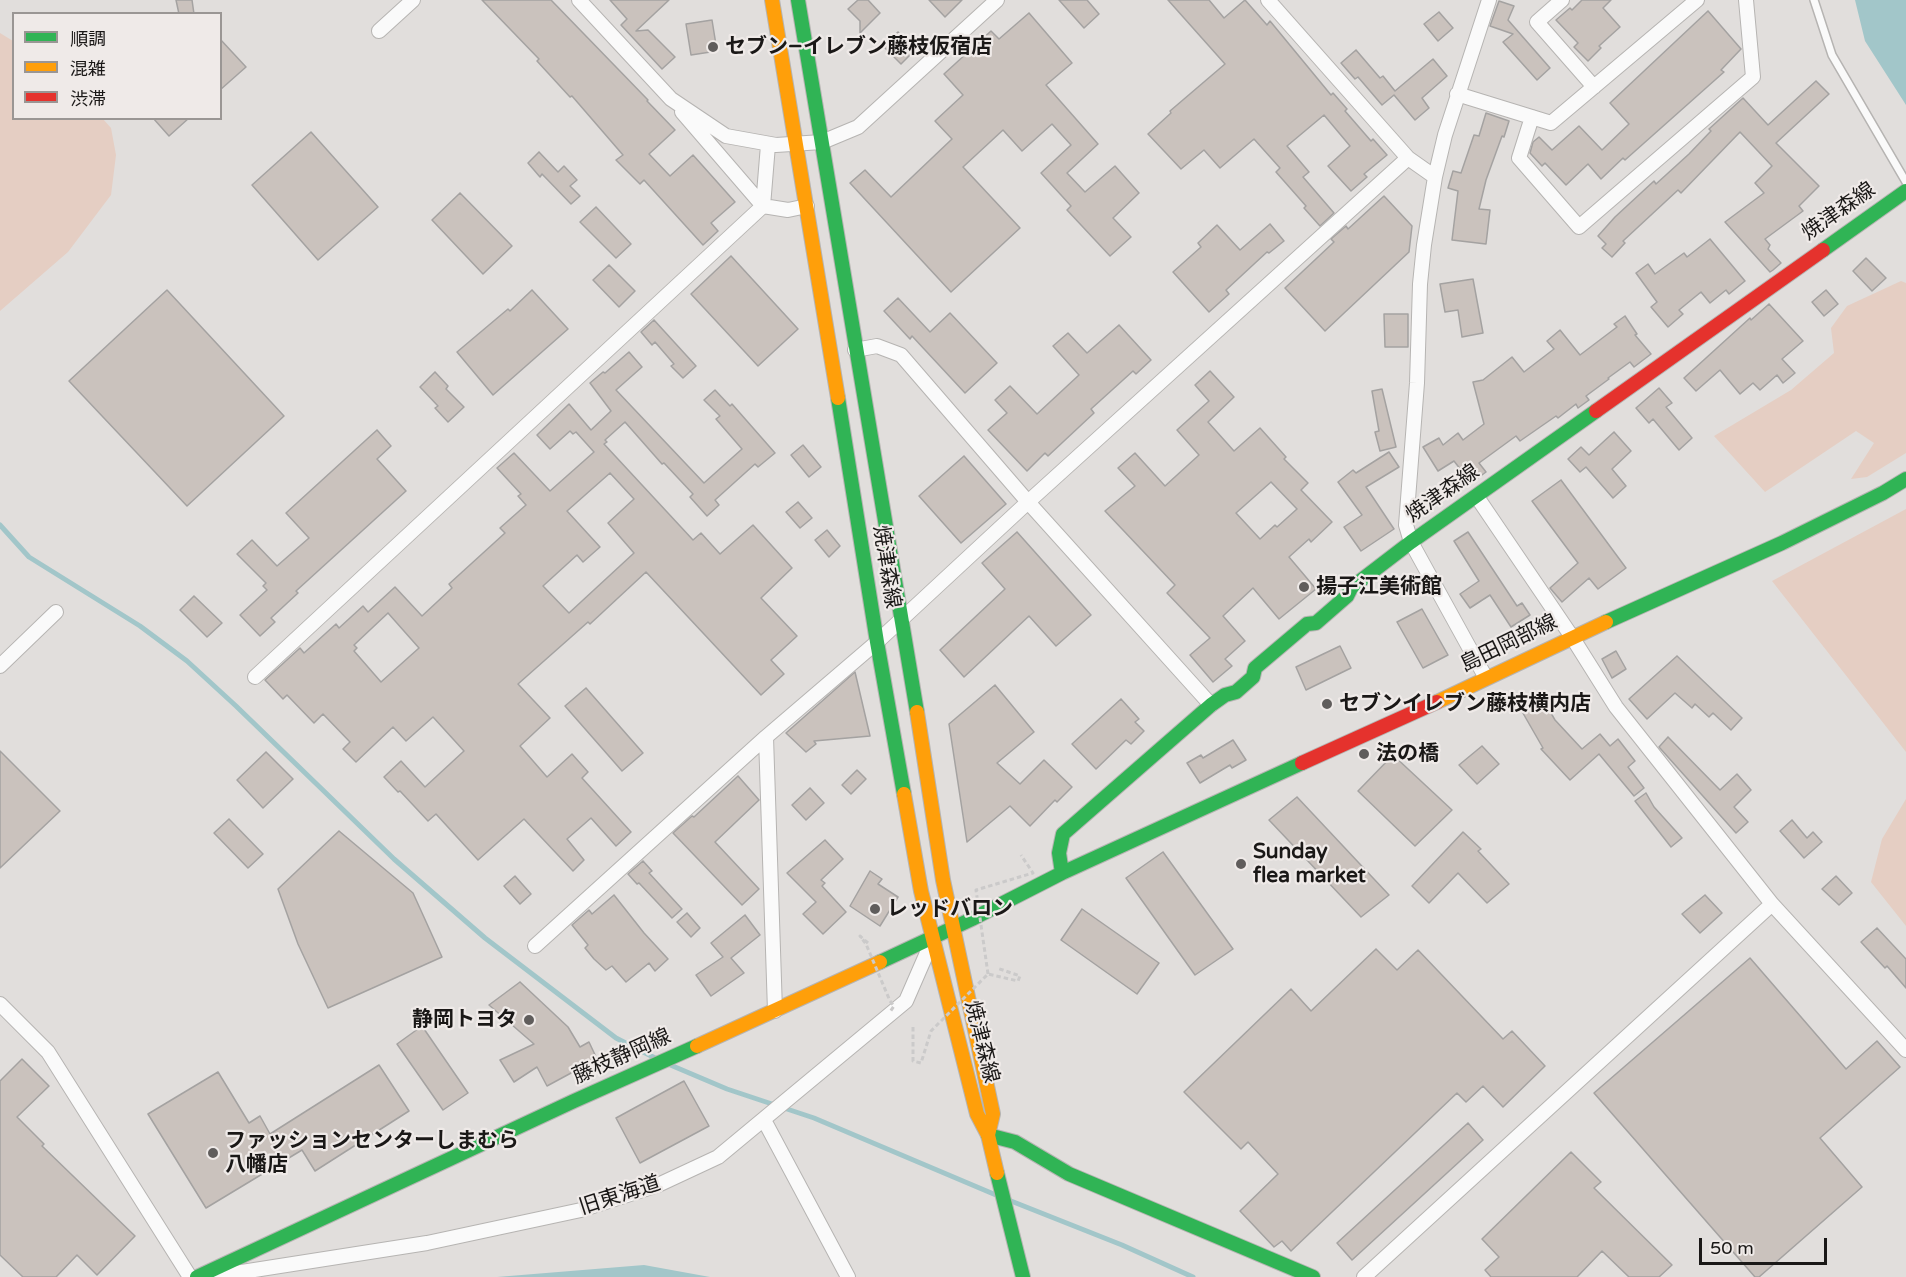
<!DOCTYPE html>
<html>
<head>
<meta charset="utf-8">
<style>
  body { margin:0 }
  #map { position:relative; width:1906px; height:1277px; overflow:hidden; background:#e1dedc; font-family:"Varela Round","Noto Sans JP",sans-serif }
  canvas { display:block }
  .legend { position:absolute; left:12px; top:12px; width:210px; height:108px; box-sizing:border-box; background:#efeae8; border:2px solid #9a9694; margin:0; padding:8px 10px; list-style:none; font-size:18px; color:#1a1817 }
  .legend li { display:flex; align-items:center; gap:12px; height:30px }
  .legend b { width:30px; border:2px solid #9a9694 }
  .scale { position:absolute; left:1699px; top:1238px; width:128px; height:27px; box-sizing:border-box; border:3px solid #1a1817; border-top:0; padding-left:8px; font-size:18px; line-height:21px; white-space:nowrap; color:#1a1817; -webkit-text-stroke:4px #efeae8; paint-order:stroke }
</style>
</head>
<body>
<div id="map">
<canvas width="1906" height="1277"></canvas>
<ul class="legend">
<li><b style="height:8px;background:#30b455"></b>順調</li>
<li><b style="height:8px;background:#ff9f0a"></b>混雑</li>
<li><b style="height:8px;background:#e5322d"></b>渋滞</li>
</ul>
<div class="scale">50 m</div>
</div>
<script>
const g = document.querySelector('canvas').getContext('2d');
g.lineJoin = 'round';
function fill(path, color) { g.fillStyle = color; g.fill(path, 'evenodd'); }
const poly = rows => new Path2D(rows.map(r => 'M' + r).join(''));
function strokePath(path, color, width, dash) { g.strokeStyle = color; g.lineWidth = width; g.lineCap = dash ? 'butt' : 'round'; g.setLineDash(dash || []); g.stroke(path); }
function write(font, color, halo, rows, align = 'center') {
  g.font = font + ' "Varela Round","Noto Sans JP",sans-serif'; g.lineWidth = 4.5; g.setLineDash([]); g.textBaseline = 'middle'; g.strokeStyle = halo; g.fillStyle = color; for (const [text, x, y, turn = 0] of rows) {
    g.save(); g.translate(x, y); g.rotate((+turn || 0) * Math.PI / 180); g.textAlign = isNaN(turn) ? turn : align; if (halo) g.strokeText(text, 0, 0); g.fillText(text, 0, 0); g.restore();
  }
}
const green = poly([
  [0,33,13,41,14,118,103,119,111,128,116,155,111,195,68,252,0,311],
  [1901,281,1906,283,1906,453,1867,477,1851,479,1874,443,1856,431,1765,492,1714,436,1791,390,1834,353,1831,328,1847,306],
  [1906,509,1906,752,1772,581],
  [1906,799,1906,926,1871,882,1882,839]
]);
const water = poly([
  [1855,0,1906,0,1906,105,1865,41],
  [644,1265,710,1277,497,1277]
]);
const stream = poly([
  [0,525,29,557,140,626,187,661,236,706,394,859,485,938,616,1038,657,1059],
  [668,1064,727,1089,814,1118,996,1195],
  [1011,1201,1122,1245,1193,1277]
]);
const building = poly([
  [176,0,192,0,194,14,179,14,176,0],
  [482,0,551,0,648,100,647,101,675,130,649,154,670,176,693,155,735,202,711,223,718,231,703,245,644,180,640,184,616,160,623,155,572,96,570,97,537,61,539,59,482,0],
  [610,0,669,0,636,31,648,30,675,57,662,69,621,25,627,19,610,0],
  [858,0,868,0,880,13,860,33,860,21,848,9,858,0],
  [929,0,962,0,945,17,929,0],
  [1059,0,1087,0,1099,14,1084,28,1059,0],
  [1168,0,1209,0,1224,18,1245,0,1267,25,1270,21,1331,95,1333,93,1347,109,1345,111,1371,141,1373,139,1387,155,1364,174,1367,177,1351,191,1328,166,1350,146,1324,115,1287,146,1309,172,1303,177,1334,213,1320,226,1304,208,1306,206,1276,172,1280,168,1254,139,1220,168,1204,150,1181,169,1148,134,1171,113,1170,111,1225,64,1168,0],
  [1582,0,1611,0,1603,8,1620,27,1599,46,1601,48,1588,61,1574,47,1578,43,1556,20,1570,8,1572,10,1582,0],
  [1499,1,1514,6,1508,20,1550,68,1537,80,1503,42,1513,34,1490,26,1499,1],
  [1708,11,1741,49,1721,70,1724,72,1625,160,1623,158,1601,179,1588,164,1566,185,1545,163,1542,166,1530,153,1533,142,1539,137,1552,150,1579,126,1602,150,1629,124,1610,103,1708,11],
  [1439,12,1453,28,1438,41,1424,24,1439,12],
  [1029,13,1072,63,1046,85,1098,144,1067,173,1085,192,1115,166,1139,193,1113,218,1131,237,1110,256,1067,210,1071,206,1041,173,1071,145,1052,124,1022,151,1003,130,963,167,1020,228,951,292,850,183,865,170,891,197,952,139,935,121,963,95,944,74,991,31,999,39,1029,13],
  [712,20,717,51,691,55,686,24,712,20],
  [898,32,915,50,901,64,883,46,898,32],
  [220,39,246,67,220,90,220,39],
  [1356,50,1380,78,1383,76,1395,91,1433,59,1447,76,1422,98,1429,108,1415,120,1394,95,1382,105,1358,77,1355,79,1341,63,1356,50],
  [1816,81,1829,94,1776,143,1819,186,1799,206,1803,211,1765,239,1770,245,1768,249,1781,263,1773,270,1770,272,1725,222,1764,193,1755,183,1772,166,1740,132,1681,193,1678,190,1623,241,1625,243,1612,257,1602,248,1606,244,1598,236,1615,217,1654,181,1656,184,1689,154,1711,131,1709,129,1743,98,1768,125,1816,81],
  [1486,113,1509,121,1504,137,1502,136,1486,180,1479,209,1490,210,1486,244,1452,240,1458,191,1448,188,1453,171,1461,173,1474,135,1479,136,1486,113],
  [153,118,189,118,169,136,153,118],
  [311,132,378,207,318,260,252,185,311,132],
  [539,152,558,172,564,166,577,180,570,186,580,196,571,204,542,174,540,177,528,163,539,152],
  [460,193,512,246,483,274,432,220,460,193],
  [1384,196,1412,226,1409,252,1325,331,1285,288,1334,242,1331,239,1346,226,1348,229,1384,196],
  [596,207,631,244,616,258,580,222,596,207],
  [1270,224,1284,241,1269,253,1267,252,1226,290,1229,294,1209,312,1173,272,1201,247,1198,243,1217,225,1240,250,1270,224],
  [1710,239,1745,281,1729,294,1726,290,1710,303,1701,292,1679,310,1683,314,1668,327,1651,307,1657,302,1636,273,1648,264,1655,274,1684,253,1687,257,1710,239],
  [731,256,798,329,758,366,691,294,731,256],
  [1866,258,1886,278,1872,291,1853,271,1866,258],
  [609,265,635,291,619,307,593,280,609,265],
  [1473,279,1483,333,1462,337,1458,310,1445,312,1440,284,1473,279],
  [167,290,284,416,187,506,69,381,167,290],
  [532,290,568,329,493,395,457,352,508,309,510,311,532,290],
  [1826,290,1838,304,1824,316,1812,302,1826,290],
  [898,298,930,332,950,313,997,363,965,393,912,336,910,339,884,311,898,298],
  [1769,304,1803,341,1782,359,1795,373,1783,383,1777,375,1760,390,1753,383,1740,394,1720,370,1696,391,1684,378,1750,318,1751,320,1769,304],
  [1384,314,1408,314,1408,347,1385,347,1384,314],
  [1625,316,1637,334,1635,335,1651,354,1634,367,1630,362,1608,378,1609,379,1586,396,1589,400,1578,408,1576,404,1558,418,1556,416,1520,441,1516,436,1479,463,1486,472,1471,483,1454,461,1438,471,1423,447,1439,438,1443,445,1458,433,1463,440,1484,424,1473,382,1483,380,1512,357,1524,372,1554,349,1547,341,1560,330,1580,355,1617,327,1614,324,1625,316],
  [654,320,696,366,683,378,671,366,674,364,655,342,652,345,641,332,654,320],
  [1119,325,1151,360,1136,374,1133,371,1091,409,1094,413,1048,456,1045,453,1027,471,988,430,1007,413,995,400,1010,386,1037,414,1079,375,1053,346,1068,333,1087,353,1119,325],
  [629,352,642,367,616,390,704,483,742,449,716,419,720,416,704,400,715,390,730,406,732,404,775,453,758,467,755,464,715,500,719,505,707,516,690,497,693,494,664,463,662,464,625,422,605,440,607,442,604,444,693,540,701,533,720,554,753,525,792,568,761,598,797,636,771,660,784,674,761,695,646,572,590,624,588,622,518,684,550,718,520,746,547,777,572,754,588,772,582,778,631,832,616,846,591,818,567,839,584,860,573,871,524,819,478,860,436,814,428,821,400,791,398,792,384,777,401,761,425,787,464,751,433,717,406,741,393,727,356,762,343,749,350,742,323,714,314,723,287,695,283,699,265,680,300,648,304,653,336,624,339,628,363,606,368,612,395,587,422,616,452,588,449,584,505,533,500,528,526,505,518,496,521,494,497,468,514,453,550,491,594,452,576,432,573,434,570,431,550,449,537,435,569,404,591,430,611,411,590,383,603,372,605,373,629,352],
  [610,473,634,499,608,523,634,553,569,613,543,586,577,555,583,562,600,547,567,511,610,473],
  [388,613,419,648,381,682,354,651,357,648,354,645,388,613],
  [1210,371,1234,397,1208,422,1234,451,1260,428,1286,457,1284,459,1308,483,1301,490,1332,522,1311,542,1309,539,1289,557,1316,589,1279,619,1253,588,1223,616,1245,641,1225,659,1232,666,1213,682,1190,655,1210,638,1167,593,1175,585,1105,511,1135,486,1118,468,1135,453,1165,486,1199,455,1177,430,1209,401,1195,385,1210,371],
  [1271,482,1297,509,1277,527,1275,525,1260,539,1236,513,1271,482],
  [435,372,448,386,446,389,464,407,448,422,435,408,438,406,420,387,435,372],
  [1659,388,1672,403,1666,407,1692,438,1679,450,1653,419,1649,423,1636,408,1659,388],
  [1382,389,1396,447,1380,451,1375,432,1379,431,1372,391,1382,389],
  [377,430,391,446,377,459,406,491,296,591,298,593,271,618,275,622,260,636,240,615,267,590,263,586,266,583,237,554,252,540,277,566,309,538,286,513,377,430],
  [1614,432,1631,451,1612,469,1626,486,1613,498,1586,467,1580,472,1568,459,1581,447,1589,455,1614,432],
  [803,445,821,467,809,477,791,455,803,445],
  [1389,452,1399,467,1366,487,1394,529,1361,551,1344,527,1362,515,1338,482,1353,470,1356,473,1389,452],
  [964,456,1006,504,961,543,919,496,964,456],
  [1561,480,1626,568,1598,589,1589,578,1562,602,1550,588,1578,563,1532,501,1561,480],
  [798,502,812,518,800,528,786,512,798,502],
  [827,530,840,546,829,557,815,540,827,530],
  [1017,532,1091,615,1056,646,1029,616,964,677,940,650,1005,589,982,563,1017,532],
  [1468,532,1517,606,1522,603,1530,615,1511,627,1490,595,1470,608,1460,594,1479,581,1454,541,1468,532],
  [194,596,222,623,207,637,180,610,194,596],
  [1422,609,1448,655,1423,668,1397,622,1422,609],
  [1496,639,1504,652,1490,660,1483,648,1496,639],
  [1340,646,1351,668,1306,690,1296,667,1340,646],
  [1616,651,1626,669,1612,678,1602,659,1616,651],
  [1677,656,1742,718,1731,730,1713,713,1709,717,1695,704,1692,708,1675,693,1647,719,1629,699,1677,656],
  [855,672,870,736,814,741,816,744,806,752,786,733,855,672],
  [995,685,1034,732,997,763,1020,784,1044,760,1072,787,1057,802,1055,800,1030,826,1010,806,967,842,949,724,995,685],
  [586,688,643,753,622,771,565,706,586,688],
  [1541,696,1555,720,1582,749,1600,734,1610,746,1618,739,1635,761,1628,767,1644,788,1634,796,1599,754,1570,780,1541,749,1543,748,1520,708,1541,696],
  [1121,699,1139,719,1135,722,1144,731,1131,744,1126,740,1096,769,1072,744,1121,699],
  [1668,737,1720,790,1737,774,1751,790,1734,807,1748,822,1736,833,1659,747,1668,737],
  [1233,740,1246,760,1232,768,1230,765,1200,783,1187,763,1201,755,1203,758,1233,740],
  [1482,746,1499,764,1477,784,1459,765,1482,746],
  [0,751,60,811,0,868,0,751],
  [266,752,293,779,263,808,237,780,266,752],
  [1393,755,1452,810,1415,846,1358,791,1393,755],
  [857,770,866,779,851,794,842,785,857,770],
  [738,776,759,800,715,842,759,889,742,905,673,833,692,816,694,817,738,776],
  [810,788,824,803,806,820,792,805,810,788],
  [1646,793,1654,807,1682,838,1671,847,1635,801,1646,793],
  [1297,797,1389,895,1361,917,1269,820,1297,797],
  [229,819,263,854,248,868,214,833,229,819],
  [1792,820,1807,838,1813,832,1822,842,1804,858,1780,831,1792,820],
  [339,831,413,893,442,957,328,1008,298,944,278,889,339,831],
  [1463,832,1481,849,1478,851,1509,884,1487,903,1458,873,1429,903,1412,886,1463,832],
  [825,840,843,859,821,880,825,883,822,886,846,912,823,934,803,914,816,902,787,873,825,840],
  [1163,852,1233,949,1195,975,1126,878,1163,852],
  [643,861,652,871,649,873,682,909,672,918,639,883,637,884,628,874,643,861],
  [870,871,882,879,878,884,898,897,880,926,850,906,870,871],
  [515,876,531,894,520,904,504,886,515,876],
  [1836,876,1852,893,1839,905,1822,889,1836,876],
  [614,895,644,933,668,959,655,971,649,963,626,982,612,966,606,970,594,959,585,948,588,945,572,925,589,910,592,914,614,895],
  [1705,895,1722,913,1700,933,1682,914,1705,895],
  [1082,909,1159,963,1137,994,1061,940,1082,909],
  [687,913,700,928,691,937,677,922,687,913],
  [745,915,760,935,731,958,744,973,711,996,696,975,723,957,711,943,745,915],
  [1877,928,1906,959,1906,988,1887,966,1885,968,1861,942,1877,928],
  [1376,949,1397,970,1418,950,1503,1039,1512,1031,1545,1066,1503,1107,1483,1086,1466,1102,1457,1093,1291,1251,1282,1241,1274,1247,1240,1211,1278,1174,1248,1142,1241,1149,1184,1092,1291,989,1311,1011,1376,949],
  [1750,958,1846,1069,1877,1041,1900,1067,1820,1138,1862,1187,1759,1277,1755,1277,1594,1093,1750,958],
  [520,982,568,1027,580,1047,589,1042,597,1059,547,1086,537,1067,514,1082,500,1060,534,1044,489,1005,520,982],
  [422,1026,468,1093,443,1110,397,1044,422,1026],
  [22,1059,49,1086,17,1117,44,1144,42,1146,135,1236,97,1275,77,1255,56,1277,23,1277,0,1255,0,1081,22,1059],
  [379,1065,409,1111,315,1171,302,1150,206,1208,148,1114,218,1072,249,1123,260,1116,270,1134,379,1065],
  [684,1081,709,1126,640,1163,616,1118,684,1081],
  [1468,1123,1483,1140,1352,1260,1337,1243,1468,1123],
  [1571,1152,1601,1182,1594,1188,1672,1265,1659,1277,1629,1277,1602,1251,1577,1277,1491,1277,1485,1270,1499,1257,1482,1239,1571,1152]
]);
const lane = poly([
  [1814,0,1832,55,1906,182]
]);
const street = poly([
  [579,0,671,99,726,136,776,145,822,142,858,127,997,0],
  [1268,0,1408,158,1435,177],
  [1562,0,1537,22,1594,87],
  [379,31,413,0],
  [1457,94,1551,123,1697,0],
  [682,112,763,206,788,210,807,206],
  [1532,117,1519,158,1579,227,1753,77,1746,0],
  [855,350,877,346,901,355,1028,502,1211,705],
  [1477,497,1572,637,1616,707,1772,904,1906,1050],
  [0,666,56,612],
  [255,677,763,206,768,145],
  [1486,678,1411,542,1406,525,1417,383,1420,284,1424,245,1435,177,1445,135,1489,0],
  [766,737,775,1011],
  [535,946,766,737,877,642,1028,502,1408,158],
  [0,1004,48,1052,190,1277],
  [764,1120,848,1277],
  [210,1277,427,1243,581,1210,658,1185,718,1157,906,1001,933,939],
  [1364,1277,1772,904]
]);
const fast = poly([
  [798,0,917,712],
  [1823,250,1906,191],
  [838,398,877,642,904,794],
  [1606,622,1782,543,1883,493,1906,479],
  [1062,873,1059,853,1063,834,1211,705,1225,695,1236,692,1253,677,1255,668,1307,624,1316,623,1347,596,1351,588,1411,542,1596,411],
  [880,962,972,919,1062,873,1302,763],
  [988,1135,1015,1142,1069,1174,1313,1277],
  [997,1173,1023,1277],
  [197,1277,574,1101,697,1046]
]);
const slow = poly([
  [772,0,838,398],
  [1437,702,1606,622],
  [917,712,943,880,993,1114,988,1135],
  [904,794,921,891,977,1114,988,1135,997,1173],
  [697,1046,880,962]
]);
const jam = poly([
  [1596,411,1823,250],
  [1302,763,1437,702]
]);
const pathBridge = poly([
  [868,943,860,936,866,944,890,1001,894,1006,890,1012],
  [988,974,976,890,1033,873,1021,855],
  [913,1027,913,1061,921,1063,931,1031,988,974,1018,981,1020,976,997,968]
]);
const markers = [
  [713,47,6,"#605d5c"],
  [1304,587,6,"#605d5c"],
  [1327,704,6,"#605d5c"],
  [1364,754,6,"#605d5c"],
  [1241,864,6,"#605d5c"],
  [875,909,6,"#605d5c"],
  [529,1020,6,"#605d5c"],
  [213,1153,6,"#605d5c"]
];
const poiNames = [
  ["セブン−イレブン藤枝仮宿店",725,47],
  ["揚子江美術館",1316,587],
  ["セブンイレブン藤枝横内店",1339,704],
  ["法の橋",1376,754],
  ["Sunday",1253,852],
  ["flea market",1253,876],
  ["レッドバロン",887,909],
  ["静岡トヨタ",517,1020,"right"],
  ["ファッションセンターしまむら",225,1141],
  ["八幡店",225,1165]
];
const streetNames = [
  ["焼津森線",1839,212,-35],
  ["焼津森線",1443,494,-35],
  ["焼津森線",886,567,81],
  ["島田岡部線",1509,644,-26],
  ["焼津森線",981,1042,76],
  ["藤枝静岡線",622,1057,-24],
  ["旧東海道",620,1196,-18]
];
fill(green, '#e5cec3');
fill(water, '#a2c6c9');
strokePath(stream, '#a2c6c9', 5);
fill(building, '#cac2bd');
strokePath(building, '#a4a2a1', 1.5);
strokePath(lane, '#b6b4b2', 10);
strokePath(street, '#b6b4b2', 16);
strokePath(fast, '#b6b4b2', 16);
strokePath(slow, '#b6b4b2', 16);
strokePath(jam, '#b6b4b2', 16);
strokePath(lane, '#fafafa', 7);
strokePath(street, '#fafafa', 14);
strokePath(fast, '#30b455', 14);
strokePath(slow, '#ff9f0a', 14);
strokePath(jam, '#e5322d', 14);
strokePath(pathBridge, '#cbcaca', 3, [4.5, 3]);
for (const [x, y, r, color] of markers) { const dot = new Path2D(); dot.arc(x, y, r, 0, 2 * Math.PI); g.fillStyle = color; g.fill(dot); strokePath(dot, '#efeae8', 2); }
write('bold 21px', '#1a1817', '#efeae8', poiNames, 'left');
write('21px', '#1a1817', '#efeae8', streetNames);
</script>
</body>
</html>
